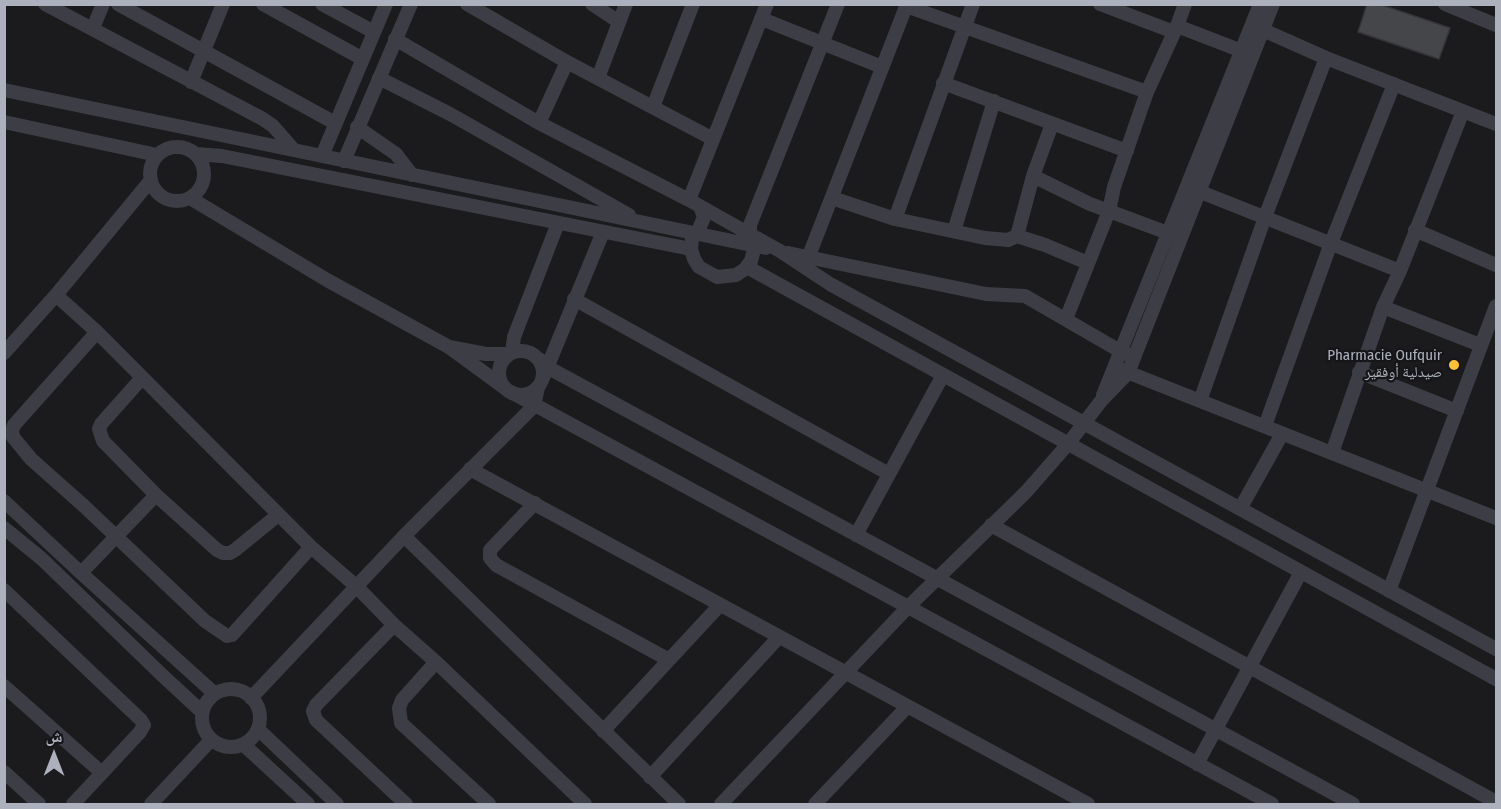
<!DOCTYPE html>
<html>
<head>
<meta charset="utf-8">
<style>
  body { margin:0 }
  #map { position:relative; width:1501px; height:809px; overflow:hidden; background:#1b1b1d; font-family:"Fira Sans Condensed","Noto Naskh Arabic",sans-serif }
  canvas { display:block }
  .frame { position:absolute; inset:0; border:6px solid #adb1bd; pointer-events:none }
  .north { position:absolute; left:24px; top:725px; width:60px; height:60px; -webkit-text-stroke:4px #161619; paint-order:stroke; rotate:0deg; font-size:16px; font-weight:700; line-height:24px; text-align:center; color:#adb1bd }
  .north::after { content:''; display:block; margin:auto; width:21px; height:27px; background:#adb1bd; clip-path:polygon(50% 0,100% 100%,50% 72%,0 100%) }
</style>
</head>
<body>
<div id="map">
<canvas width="1501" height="809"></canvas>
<div class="frame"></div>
<div class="north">ش</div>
</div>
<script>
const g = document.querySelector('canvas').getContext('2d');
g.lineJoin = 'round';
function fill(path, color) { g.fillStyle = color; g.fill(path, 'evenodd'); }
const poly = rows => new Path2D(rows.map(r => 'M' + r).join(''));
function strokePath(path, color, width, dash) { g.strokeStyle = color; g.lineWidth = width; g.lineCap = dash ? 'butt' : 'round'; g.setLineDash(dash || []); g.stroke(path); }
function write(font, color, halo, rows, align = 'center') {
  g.font = font + ' "Fira Sans Condensed","Noto Naskh Arabic",sans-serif'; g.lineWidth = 4.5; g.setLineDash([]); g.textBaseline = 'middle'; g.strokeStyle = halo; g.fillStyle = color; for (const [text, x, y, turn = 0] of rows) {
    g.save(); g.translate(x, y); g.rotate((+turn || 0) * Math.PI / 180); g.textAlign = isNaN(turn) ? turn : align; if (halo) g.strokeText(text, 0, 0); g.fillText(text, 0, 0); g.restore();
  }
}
const building = poly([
  [1367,4,1379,4,1450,28,1439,59,1358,32,1367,4]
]);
const minor = poly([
  [45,4,263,119,273,126,294,150],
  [118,4,335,123],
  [263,4,363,59],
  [322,4,374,32],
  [467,4,567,62,713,139],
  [592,4,619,22],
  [1100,4,1174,32],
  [1445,4,1496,25],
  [906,6,1147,92],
  [762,19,882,67],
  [1177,26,1242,51],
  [93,28,103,4],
  [1263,30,1326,58,1496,124],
  [395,39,539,123,689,200,780,251,830,284,1496,649],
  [379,78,450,114,629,215],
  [598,78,626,4],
  [191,82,223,4],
  [943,83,1127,151],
  [4,90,766,248],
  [653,107,693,4],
  [4,122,157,155],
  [539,123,567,62],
  [1052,124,1033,176,1090,204,1168,233],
  [357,127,396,154,412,175],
  '150 174a27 27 0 1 1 54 0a27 27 0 1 1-54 0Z',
  [196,154,222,156,691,249],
  [322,156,386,4],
  [344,161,411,4],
  [1198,191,1400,271],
  [190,198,327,280,449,347],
  [832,198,895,219,985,238,1008,240,1017,236,1033,176],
  [689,200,767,4],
  [700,206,704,217,699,229,692,239,691,249,694,259,699,267,717,277,736,275,745,269,751,261,755,246,750,234,750,225,838,4],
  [895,219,973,4],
  [1415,230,1496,265],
  [954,231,994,101],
  [1017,236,1045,245,1088,263],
  [788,253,986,294,1025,296,1120,351,1134,357],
  [810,253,907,4],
  [747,267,1496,679],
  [56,295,151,180],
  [574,299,889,474],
  [1383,307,1480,345],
  [1066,319,1109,211,1114,187,1147,92,1177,26,1185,4],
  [97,332,14,425,12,431,13,437,31,459,84,506,205,621,227,636,232,635,311,547],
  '499 373a22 22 0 1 1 44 0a22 22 0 1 1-44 0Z',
  [4,353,56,295,97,332,311,547,356,586,394,625,436,662,585,804],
  [512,353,514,337,558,223],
  [539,359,547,367,1353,804],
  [1122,370,1496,518],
  [1359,372,1457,411],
  [142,378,101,424,99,429,103,441,156,495,217,550,223,553,230,553,235,550,278,515],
  [542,380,603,232],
  [505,388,449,347,486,354,510,354],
  [511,392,1272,804],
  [1103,395,1260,4],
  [1200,401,1265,217,1326,58],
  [1265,426,1331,243,1394,84],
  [1332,453,1383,307,1400,271,1463,111],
  [470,469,1088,804],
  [4,501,81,573,215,694],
  [535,503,490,550,490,558,496,565,669,660],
  [1240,509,1282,434],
  [991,525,1496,802],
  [4,528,42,559,162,675,202,712],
  [856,535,943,375],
  [404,536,679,804],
  [81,573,156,495],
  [4,590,141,720,144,725,140,732,102,773],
  [1389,591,1496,306],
  [394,625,316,705,313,711,316,720,406,804],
  [436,662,402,700,399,708,401,723,489,804],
  [4,686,102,773,73,804],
  '202 718a29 29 0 1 1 58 0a29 29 0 1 1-58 0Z',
  [251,698,404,536,534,406,538,387],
  [258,729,337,804],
  [603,731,720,605],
  [244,745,308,804],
  [1197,764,1301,572],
  [4,772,39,804],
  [650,777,779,637],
  [151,804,211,740],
  [721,804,908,607,1026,492,1068,444,1101,401,1128,373,1273,4],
  [815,804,907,707]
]);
const markers = [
  [1454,365,6,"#fcc034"]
];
const poiNames = [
  ["Pharmacie Oufquir",1442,356],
  ["صيدلية أوفقير",1442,373]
];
fill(building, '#45464a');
strokePath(building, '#35353a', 1.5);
strokePath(minor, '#3d3e45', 14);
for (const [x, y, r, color] of markers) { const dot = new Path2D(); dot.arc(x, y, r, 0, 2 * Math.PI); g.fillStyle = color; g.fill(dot); strokePath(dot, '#161619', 2); }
write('15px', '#adb1bd', '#161619', poiNames, 'right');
</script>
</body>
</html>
